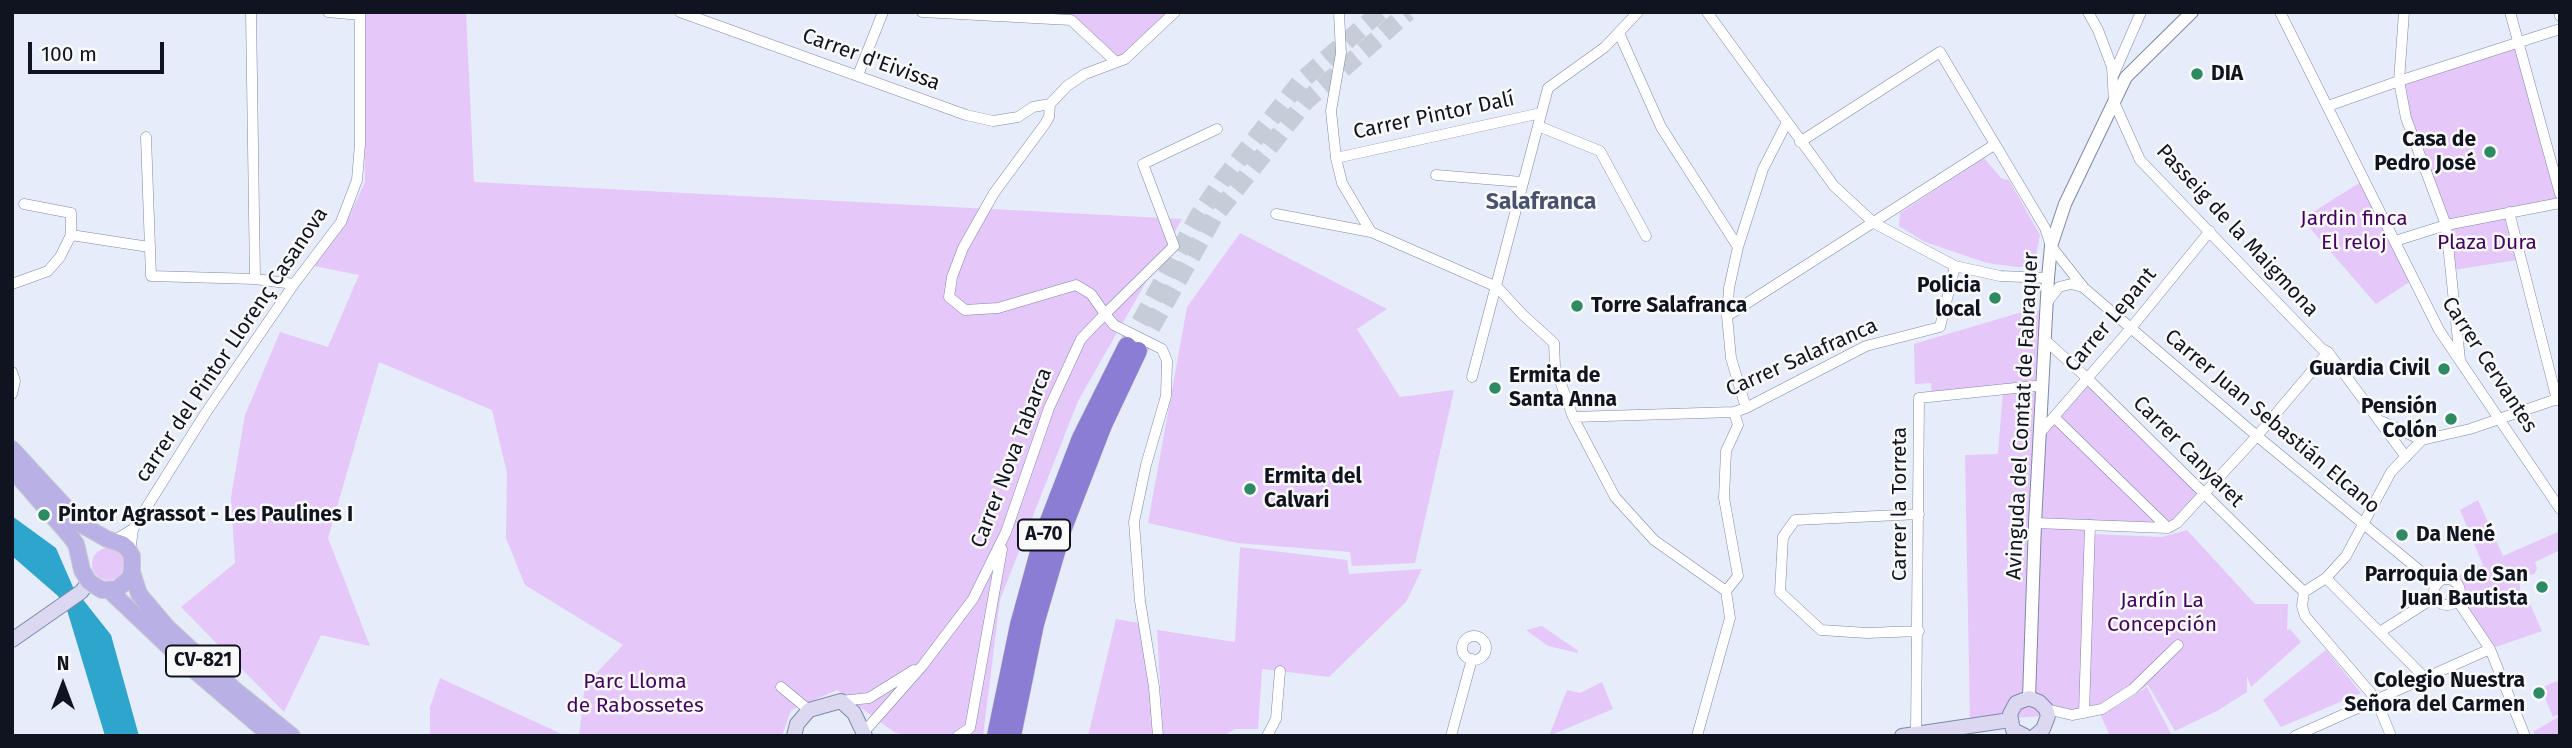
<!DOCTYPE html>
<html>
<head>
<meta charset="utf-8">
<style>
  body { margin:0 }
  #map { position:relative; width:2572px; height:748px; overflow:hidden; background:#e7ecfa; font-family:"Fira Sans",sans-serif }
  canvas { display:block }
  .frame { position:absolute; inset:0; border:14px solid #101420; pointer-events:none }
  .north { position:absolute; left:28px; top:650px; width:70px; height:70px; -webkit-text-stroke:5px #f9f9f9; paint-order:stroke; rotate:0deg; font-size:19px; font-weight:700; line-height:28px; text-align:center; color:#101420 }
  .north::after { content:''; display:block; margin:auto; width:24px; height:32px; background:#101420; clip-path:polygon(50% 0,100% 100%,50% 72%,0 100%) }
  .scale { position:absolute; left:28px; top:42px; width:136px; height:32px; box-sizing:border-box; border:4px solid #101420; border-top:0; padding-left:9px; font-size:21px; line-height:24px; white-space:nowrap; color:#101420; -webkit-text-stroke:5px #f9f9f9; paint-order:stroke }
</style>
</head>
<body>
<div id="map">
<canvas width="2572" height="748"></canvas>
<div class="frame"></div>
<div class="north">N</div>
<div class="scale">100 m</div>
</div>
<script>
const g = document.querySelector('canvas').getContext('2d');
g.lineJoin = 'round';
function fill(path, color) { g.fillStyle = color; g.fill(path, 'evenodd'); }
const poly = rows => new Path2D(rows.map(r => 'M' + r).join(''));
function strokePath(path, color, width, dash) { g.strokeStyle = color; g.lineWidth = width; g.lineCap = dash ? 'butt' : 'round'; g.setLineDash(dash || []); g.stroke(path); }
function write(font, color, halo, rows, align = 'center') {
  g.font = font + ' "Fira Sans",sans-serif'; g.lineWidth = 5; g.setLineDash([]); g.textBaseline = 'middle'; g.strokeStyle = halo; g.fillStyle = color; for (const [text, x, y, turn = 0] of rows) {
    g.save(); g.translate(x, y); g.rotate((+turn || 0) * Math.PI / 180); g.textAlign = isNaN(turn) ? turn : align; if (halo) g.strokeText(text, 0, 0); g.fillText(text, 0, 0); g.restore();
  }
}
const green = poly([
  [362,12,466,12,474,182,1182,219,1078,401,1000,600,983,736,908,736,894,732,837,690,791,710,782,736,579,736,585,685,623,645,525,585,506,538,507,473,492,410,379,362,328,538,370,646,321,635,284,712,181,607,235,563,231,497,245,415,280,332,328,347,359,275,314,266,344,227,365,182],
  [1062,12,1175,12,1115,61],
  [2518,42,2560,203,2446,225,2399,81],
  [1984,158,2002,179,2009,180,2040,235,2034,266,2017,267,1987,263,1925,242,1899,226,1900,213],
  [2364,180,2414,279,2376,304,2302,219],
  [2505,218,2517,260,2453,270,2450,228],
  [1240,233,1387,309,1357,329,1400,397,1454,390,1415,563,1352,566,1350,552,1237,543,1148,523,1187,307],
  [2032,309,2040,311,2035,386,2042,388,2040,432,2087,378,2204,494,2168,528,2090,526,2093,534,2162,537,2187,530,2255,604,2288,604,2287,630,2290,629,2301,642,2251,687,2247,676,2247,692,2217,711,2175,731,2148,685,2122,702,2084,713,1970,721,1965,455,1998,454,2003,390,1932,397,1931,383,1915,384,1914,344],
  [2478,500,2503,556,2560,531,2560,550,2535,562,2537,569,2534,574,2527,576,2520,584,2520,595,2529,602,2542,631,2490,649,2457,600,2460,590,2458,584,2451,579,2483,565,2460,510],
  [1240,547,1347,560,1349,574,1422,569,1406,602,1329,677,1262,669,1258,729,1235,729,1224,736,1163,736,1157,630,1235,642],
  '92 564a16 16 0 1 1 32 0a16 16 0 1 1-32 0Z',
  [1116,619,1144,624,1158,736,1088,736],
  [1542,626,1577,650,1578,653,1548,646,1526,630],
  [2326,650,2361,693,2281,727,2263,700],
  [440,678,566,736,430,736,430,707],
  [2557,681,2560,689,2560,714,2553,717,2541,688],
  [1602,682,1613,709,1549,736,1567,690,1580,693],
  [2147,687,2172,736,2110,736,2100,714,2116,707],
  [2560,716,2560,736,2536,736,2533,732]
]);
const water = poly([
  [12,516,56,548,73,587,111,635,139,736,105,736,67,610,58,596,12,556]
]);
const motorwayTunnel = poly([
  [1127,346,1199,215,1222,181,1300,82,1380,12],
  [1138,351,1214,217,1252,169,1306,101,1408,12]
]);
const minor = poly([
  [251,12,255,279],
  [328,12,360,15],
  [680,12,966,115,993,121,1018,117,1033,107,1050,104],
  [922,12,1071,20,1115,61],
  [1339,12,1341,53,1331,111,1336,158,1342,183,1371,232],
  [1707,12,1834,186,1874,223,1955,266,2000,276,2048,278],
  [2088,12,2098,30,2112,67,2114,102,2140,160,2322,349,2328,352,2406,457],
  [2280,12,2439,330,2560,509],
  [2404,12,2399,81,2406,118,2446,225,2460,360],
  [2510,12,2560,194],
  [2559,12,2560,16],
  [1619,33,1661,127,1738,247],
  [858,75,883,12],
  [2113,76,2141,12],
  [2328,106,2399,81,2560,29],
  [1538,126,1600,151,1646,236],
  [146,137,151,276,255,279,294,284],
  [1800,142,1940,52,2045,228,2051,246,2084,288,2257,436,2436,584],
  [1336,158,1541,113],
  [1436,175,1522,182],
  [24,204,71,213,71,235,149,247],
  [2509,212,2557,400],
  [1276,214,1371,232,1497,287,1523,315,1554,343,1555,367,1573,417,1615,497,1654,540,1726,591,1730,618,1697,736],
  [2395,241,2446,225,2560,203],
  [12,284,48,271,60,257,71,235],
  [2046,304,2059,287,2071,284,2083,287],
  [1727,316,1994,145],
  [2045,340,2087,378,2304,592],
  [12,372,15,381,12,394],
  [1472,377,1548,88,1605,47,1638,12],
  [1746,408,1731,358,1727,316,1729,288,1738,247,1763,169,1786,124],
  [1573,417,1734,412,1746,408,1866,346,1940,327,1955,266],
  [2055,418,2168,528],
  [2381,421,2422,440],
  [2040,433,2131,328,2210,231],
  [2035,523,2168,528,2177,523,2257,436,2328,352],
  [133,529,205,414,294,284,341,222,357,180,360,144,360,12],
  [115,540,133,529,130,552],
  [2326,578,2424,677],
  '2434 592a13 13 0 1 1 26 0a13 13 0 1 1-26 0Z',
  [1726,591,1738,576,1724,498,1726,451,1738,425,1734,412],
  [2304,592,2326,578,2346,556,2391,472,2422,440,2470,429,2560,398],
  [2304,592,2302,606,2305,616,2376,699,2391,736],
  [2457,600,2490,649,2525,736],
  [1919,631,1867,633,1821,630,1780,592,1783,537,1795,520,1919,514],
  [2380,632,2435,597],
  '1462 648a12 12 0 1 1 24 0a12 12 0 1 1-24 0Z',
  [781,687,809,710],
  [841,701,869,698,914,670],
  [2046,709,2072,715,2102,709,2133,689,2178,645],
  [2084,713,2090,525],
  [864,732,923,665,973,599,1006,532,1049,408,1081,339,1105,314,1091,294,1076,285,998,308,965,310,949,297,952,277,963,248,994,193,1045,124,1049,117,1050,104,1067,86,1085,74,1125,59,1175,12],
  [1916,734,1919,398,2035,386,2042,388],
  [958,736,970,728,1002,549],
  [1158,736,1154,687,1140,601,1134,522,1146,465,1166,396,1167,361,1162,349,1114,325,1105,314,1174,246,1143,164,1217,129],
  [1267,736,1276,719,1280,671],
  [1451,736,1472,659],
  [2295,736,2490,649]
]);
const tertiary = poly([
  [2029,698,2035,523,2048,278,2051,246,2065,204,2126,77,2192,12]
]);
const secondary = poly([
  [12,640,81,592,89,582],
  [794,736,797,724,809,710,841,701,854,713,865,736],
  [1902,736,2010,720],
  [2025,736,2013,730,2010,714,2016,703,2029,698,2039,702,2046,709,2048,716,2043,729,2035,736]
]);
const primary = poly([
  [12,449,82,525,107,539,122,544,128,549,132,556,132,572,139,594,167,627,235,690,292,736],
  [12,469,70,536,76,544,82,570,89,582,102,590,117,589,129,579,132,572],
  [109,590,188,665,271,736]
]);
const motorway = poly([
  [996,736,1019,625,1044,534,1081,438,1127,346],
  [1012,736,1035,624,1063,528,1103,425,1138,351]
]);
const markers = [
  [2197,74,7,"#2d8a62"],
  [2490,152,7,"#2d8a62"],
  [1995,298,7,"#2d8a62"],
  [1577,306,7,"#2d8a62"],
  [2444,369,7,"#2d8a62"],
  [1495,388,7,"#2d8a62"],
  [2451,419,7,"#2d8a62"],
  [1250,489,7,"#2d8a62"],
  [44,515,7,"#2d8a62"],
  [2402,535,7,"#2d8a62"],
  [2542,587,7,"#2d8a62"],
  [2539,693,7,"#2d8a62"]
];
const shields = [
  [1044,535,52],
  [203,661,74]
];
const shieldNames = [
  ["A-70",1044,535],
  ["CV-821",203,661]
];
const streetNames = [
  ["Carrer d'Eivissa",871,60,20],
  ["Carrer Pintor Dalí",1434,116,-12],
  ["Passeig de la Maigmona",2237,231,47],
  ["Carrer Lepant",2111,320,-50],
  ["carrer del Pintor Llorenç Casanova",232,345,-56],
  ["Carrer Salafranca",1802,358,-24],
  ["Carrer Cervantes",2489,365,57],
  ["Avinguda del Comtat de Fabraquer",2023,416,-87],
  ["Carrer Juan Sebastián Elcano",2272,422,40],
  ["Carrer Canyaret",2188,452,45],
  ["Carrer Nova Tabarca",1012,458,-69],
  ["Carrer la Torreta",1900,504,-90]
];
const poiNames = [
  ["DIA",2211,74],
  ["Casa de",2476,140,"right"],
  ["Pedro José",2476,164,"right"],
  ["Policia",1981,286,"right"],
  ["local",1981,310,"right"],
  ["Torre Salafranca",1591,306],
  ["Guardia Civil",2430,369,"right"],
  ["Ermita de",1509,376],
  ["Santa Anna",1509,400],
  ["Pensión",2437,407,"right"],
  ["Colón",2437,431,"right"],
  ["Ermita del",1264,477],
  ["Calvari",1264,501],
  ["Pintor Agrassot - Les Paulines I",58,515],
  ["Da Nené",2416,535],
  ["Parroquia de San",2528,575,"right"],
  ["Juan Bautista",2528,599,"right"],
  ["Colegio Nuestra",2525,681,"right"],
  ["Señora del Carmen",2525,705,"right"]
];
const parkNames = [
  ["Jardin finca",2354,219],
  ["El reloj",2354,243],
  ["Plaza Dura",2487,243],
  ["Jardín La",2162,601],
  ["Concepción",2162,625],
  ["Parc Lloma",635,682],
  ["de Rabossetes",635,706]
];
const neighbourhoodNames = [
  ["Salafranca",1541,203]
];
fill(green, '#e5c7f9');
fill(water, '#2ea5cd');
strokePath(motorwayTunnel, '#c7ccd9', 18, [18, 9]);
strokePath(minor, '#7d89a8', 11);
strokePath(tertiary, '#7d89a8', 14);
strokePath(secondary, '#7d89a8', 16);
strokePath(primary, '#cacbce', 18);
strokePath(motorway, '#cacbce', 19);
strokePath(minor, '#fff', 10);
strokePath(tertiary, '#fff', 12);
strokePath(secondary, '#dcd8f2', 14);
strokePath(primary, '#b9b0e5', 16);
strokePath(motorway, '#8b7cd4', 18);
for (const [x, y, r, color] of markers) { const dot = new Path2D(); dot.arc(x, y, r, 0, 2 * Math.PI); g.fillStyle = color; g.fill(dot); strokePath(dot, '#f9f9f9', 2.5); }
for (const [x, y, w] of shields) { const box = new Path2D(); box.roundRect(x - w / 2, y - 15.5, w, 31, 5); g.fillStyle = '#f9f9f9'; g.fill(box); strokePath(box, '#101420', 2); }
write('bold 19px', '#101420', null, shieldNames);
write('21px', '#101420', '#f9f9f9', streetNames);
write('bold 21px', '#101420', '#f9f9f9', poiNames, 'left');
write('21px', '#450360', '#f9f9f9', parkNames);
write('bold 23px', '#48526e', '#f9f9f9', neighbourhoodNames);
</script>
</body>
</html>
